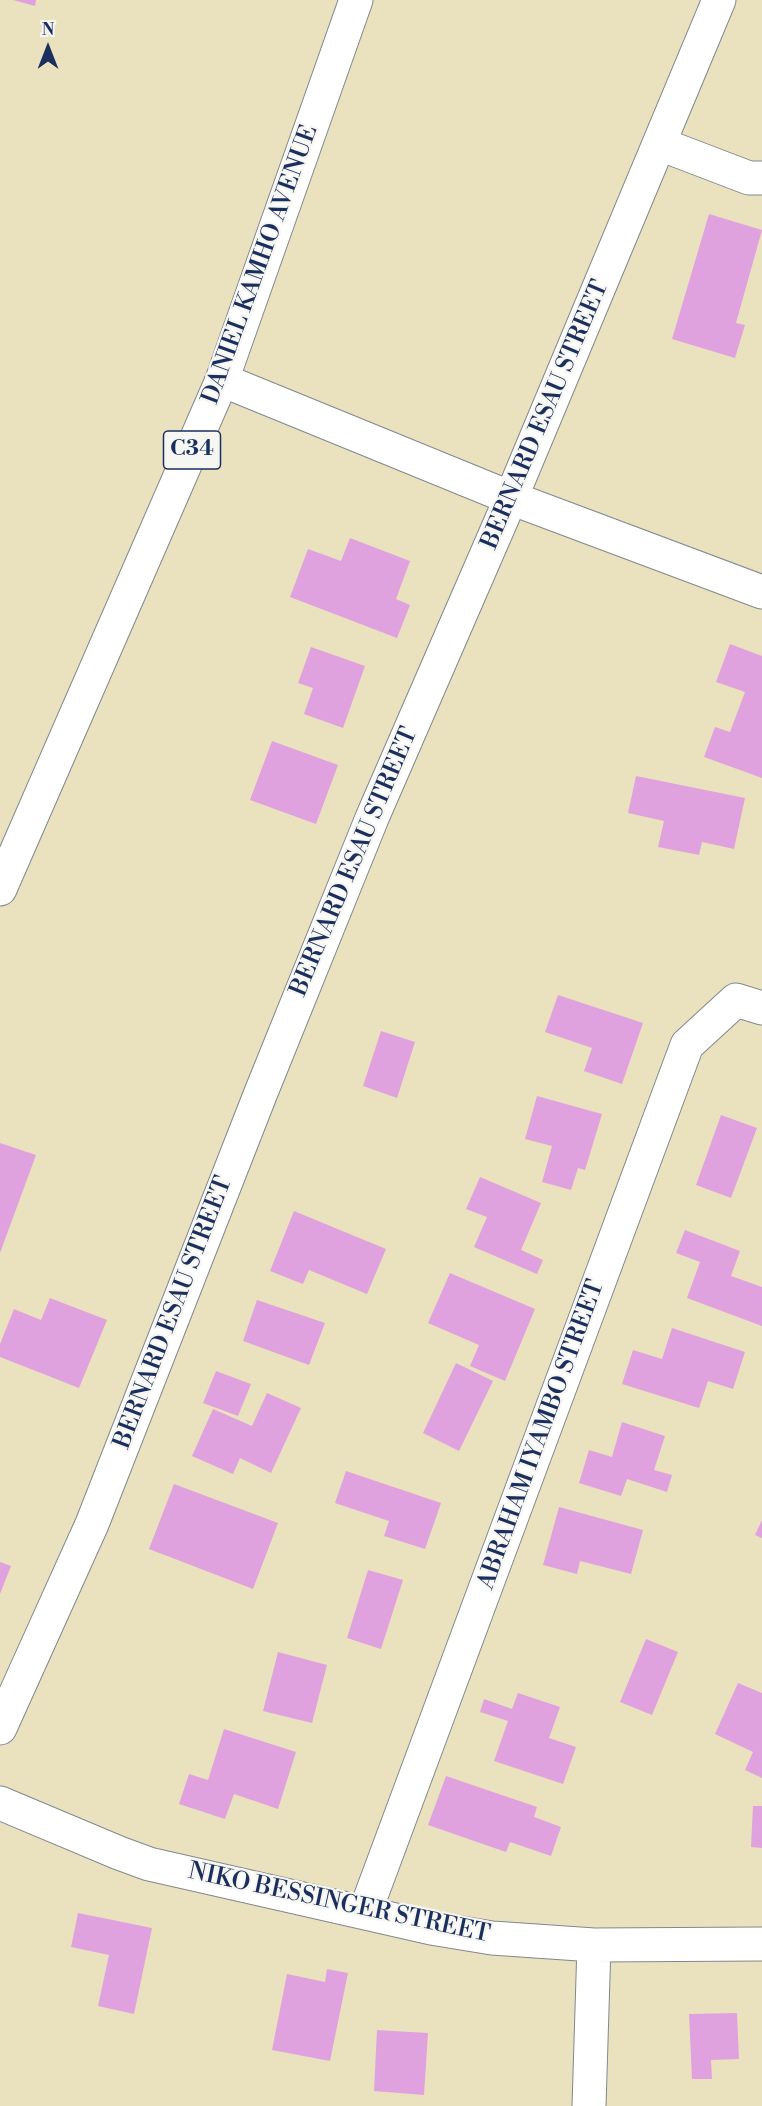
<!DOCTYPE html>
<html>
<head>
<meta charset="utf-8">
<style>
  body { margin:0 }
  #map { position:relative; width:762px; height:2106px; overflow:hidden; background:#eae1bf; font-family:"Libre Bodoni",serif }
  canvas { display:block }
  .north { position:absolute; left:18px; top:18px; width:60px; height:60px; -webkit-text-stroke:4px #f6f6f2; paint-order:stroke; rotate:0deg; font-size:16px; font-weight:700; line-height:24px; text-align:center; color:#1b2f5e }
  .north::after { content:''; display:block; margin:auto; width:21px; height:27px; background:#1b2f5e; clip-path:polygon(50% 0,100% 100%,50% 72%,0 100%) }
</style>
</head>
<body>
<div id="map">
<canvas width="762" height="2106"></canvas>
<div class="north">N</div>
</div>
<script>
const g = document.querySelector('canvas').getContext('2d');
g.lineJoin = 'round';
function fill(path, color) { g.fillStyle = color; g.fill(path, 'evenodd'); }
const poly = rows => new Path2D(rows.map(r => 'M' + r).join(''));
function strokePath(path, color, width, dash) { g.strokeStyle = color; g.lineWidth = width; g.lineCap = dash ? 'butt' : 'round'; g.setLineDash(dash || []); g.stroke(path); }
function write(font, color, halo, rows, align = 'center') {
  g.font = font + ' "Libre Bodoni",serif'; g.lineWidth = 4.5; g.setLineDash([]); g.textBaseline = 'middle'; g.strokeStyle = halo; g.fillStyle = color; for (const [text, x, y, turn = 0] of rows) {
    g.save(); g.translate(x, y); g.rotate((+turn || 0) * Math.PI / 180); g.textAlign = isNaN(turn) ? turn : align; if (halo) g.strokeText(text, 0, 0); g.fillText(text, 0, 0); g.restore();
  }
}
const building = poly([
  [13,0,36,0,35,6],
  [709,214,762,230,736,323,745,325,735,358,672,339],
  [350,538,410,561,396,599,410,605,397,638,290,597,308,549,341,561],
  [730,644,762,656,762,778,704,757,715,727,730,732,745,692,716,682],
  [311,647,365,666,343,728,304,714,313,688,298,683],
  [272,741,338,765,316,824,250,800],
  [636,776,745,798,734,849,702,842,699,855,658,847,664,821,628,813],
  [558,995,643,1023,622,1084,584,1071,592,1048,545,1032],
  [381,1031,415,1042,397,1098,363,1086],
  [537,1096,602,1114,585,1170,578,1168,571,1190,542,1182,552,1146,525,1139],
  [721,1115,757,1128,731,1198,696,1185],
  [0,1143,36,1155,0,1253],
  [480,1177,541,1203,521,1250,543,1260,537,1274,474,1247,487,1217,466,1209],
  [294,1211,386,1249,367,1294,309,1270,303,1284,270,1271],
  [685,1230,740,1251,731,1276,762,1287,762,1326,687,1298,700,1262,676,1253],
  [450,1273,535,1309,505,1381,470,1366,479,1345,428,1323],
  [50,1298,107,1320,79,1388,0,1357,0,1344,14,1309,41,1320],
  [257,1300,325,1323,309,1365,243,1341],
  [672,1328,745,1352,733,1389,708,1381,699,1408,622,1384,633,1350,662,1359],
  [456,1363,493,1381,459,1451,423,1433],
  [216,1371,251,1384,238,1416,203,1403],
  [267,1393,301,1408,271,1473,240,1458,233,1474,192,1456,213,1409,252,1426],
  [622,1422,665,1436,654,1470,672,1475,667,1492,627,1479,621,1496,579,1483,589,1450,612,1457],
  [346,1471,441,1503,425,1549,384,1536,389,1521,335,1503],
  [174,1484,278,1523,253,1589,149,1549],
  [559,1507,643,1530,631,1574,580,1561,577,1574,543,1565],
  [762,1520,762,1538,755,1535],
  [0,1562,11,1566,0,1594],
  [368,1570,403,1580,381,1649,347,1638],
  [646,1639,678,1652,652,1715,620,1702],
  [278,1652,327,1665,312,1723,263,1711],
  [738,1683,762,1693,762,1778,745,1770,753,1752,715,1734],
  [518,1693,560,1707,549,1738,576,1747,563,1784,494,1761,508,1721,480,1712,484,1699,512,1709],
  [224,1729,296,1752,278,1809,234,1794,225,1819,179,1804,189,1774,208,1780],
  [446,1776,537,1807,534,1817,561,1827,551,1856,510,1842,506,1852,428,1825],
  [753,1806,762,1806,762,1848,751,1847],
  [78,1913,152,1928,134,2014,98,2006,109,1955,71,1947],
  [327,1969,348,1973,330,2061,272,2050,287,1974,325,1982],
  [737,2013,739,2059,711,2060,712,2079,692,2079,689,2014],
  [377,2030,428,2033,424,2095,374,2091]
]);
const minor = poly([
  [660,144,749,178,762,178],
  [222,380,511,498,762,592],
  [0,1728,92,1524,260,1095,372,818,511,498,719,0],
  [0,1803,119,1853,149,1864,431,1928,492,1938,594,1945,762,1944],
  [365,1912,687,1045,736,1000,762,1008],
  [589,2106,594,1945]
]);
const major = poly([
  [0,889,222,380,356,0]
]);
const shields = [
  [192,450,57]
];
const shieldNames = [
  ["C34",192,450]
];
const streetNames = [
  ["DANIEL KAMHO AVENUE",261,265,-70],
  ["BERNARD ESAU STREET",546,415,-67],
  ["BERNARD ESAU STREET",355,862,-67],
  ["BERNARD ESAU STREET",174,1313,-69],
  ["ABRAHAM IYAMBO STREET",542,1435,-70],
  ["NIKO BESSINGER STREET",339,1904,12]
];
fill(building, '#e0a2de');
strokePath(minor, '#82888e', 35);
strokePath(major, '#82888e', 35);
strokePath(minor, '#fff', 33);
strokePath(major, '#fff', 33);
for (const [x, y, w] of shields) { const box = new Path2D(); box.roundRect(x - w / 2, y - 19, w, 38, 4.5); g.fillStyle = '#f6f6f2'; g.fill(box); strokePath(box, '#1b2f5e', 1.5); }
write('bold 22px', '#1b2f5e', null, shieldNames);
write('24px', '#1b2f5e', '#f6f6f2', streetNames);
</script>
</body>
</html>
